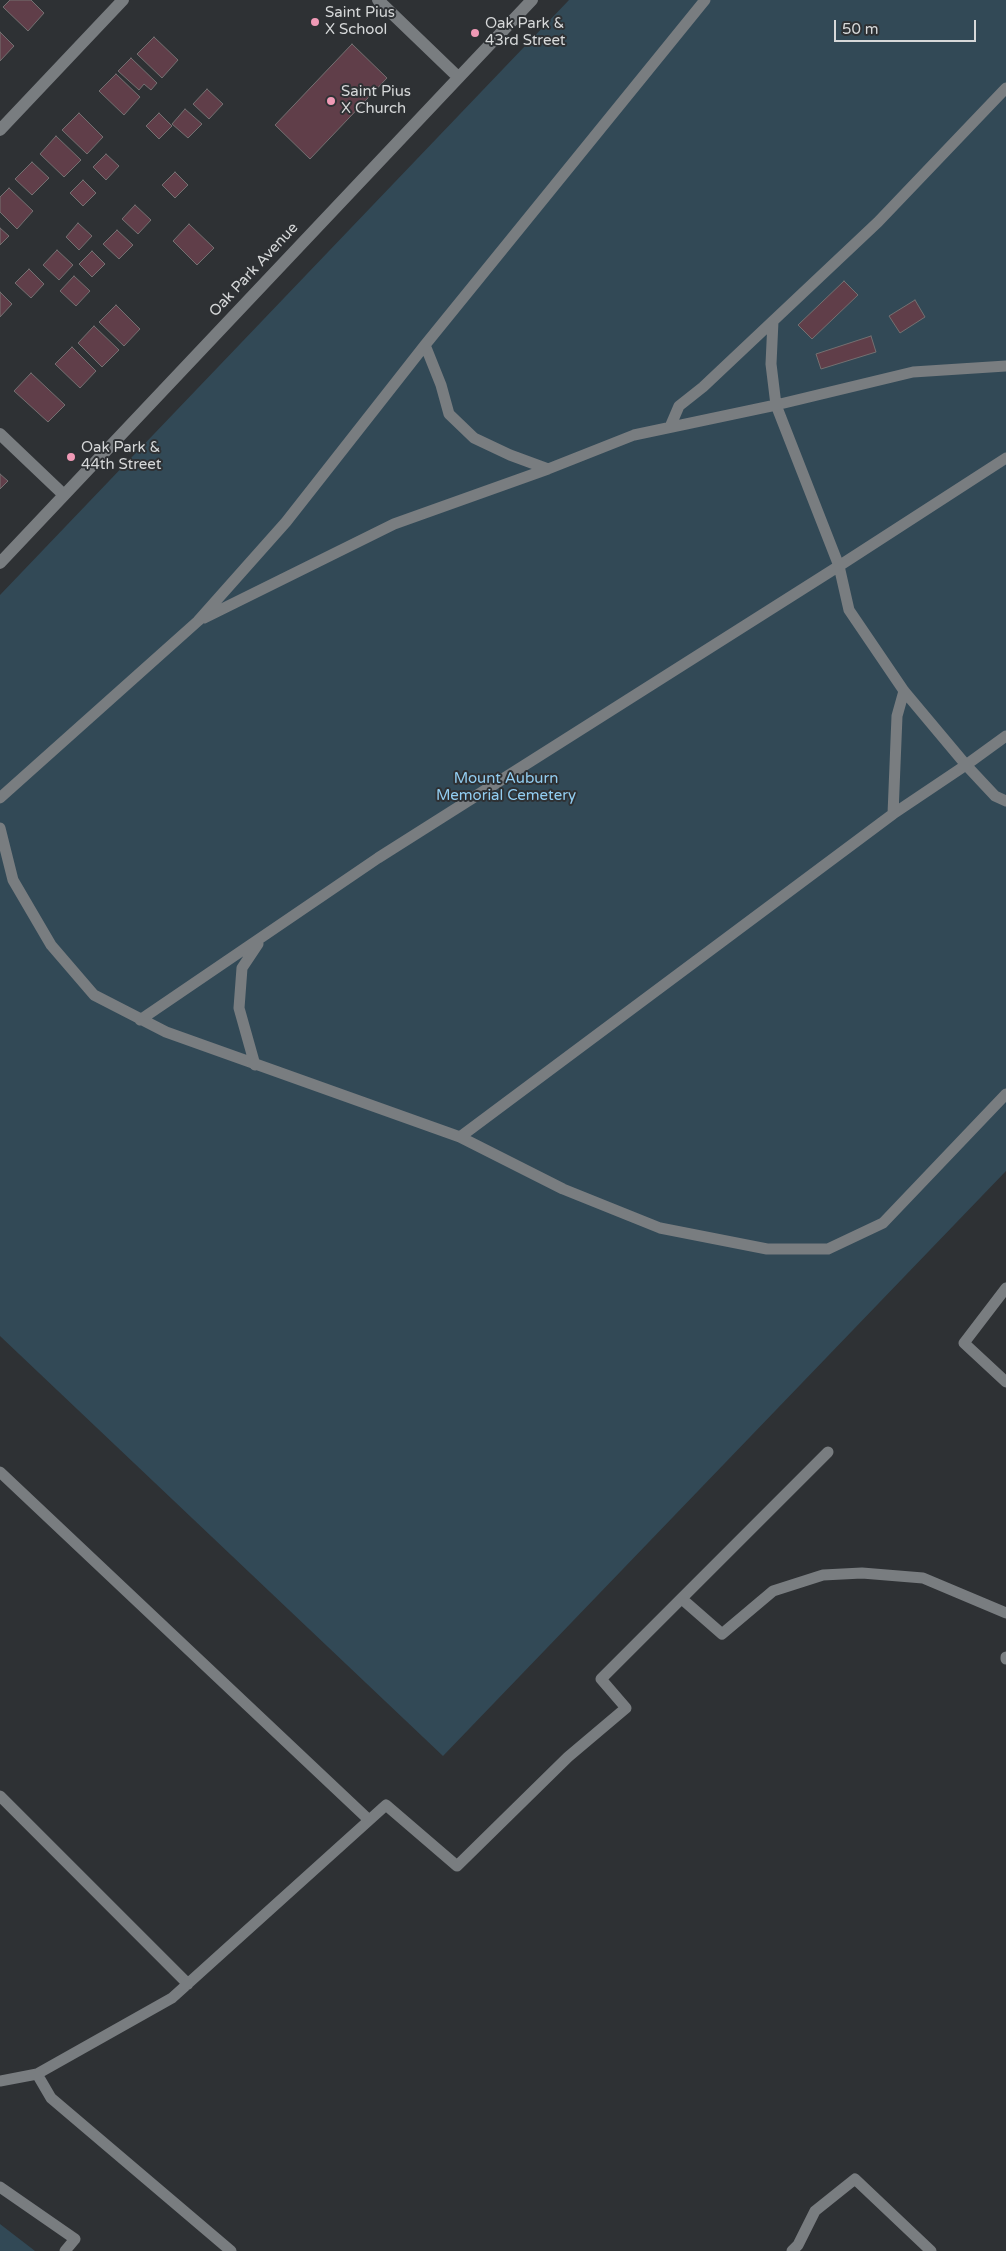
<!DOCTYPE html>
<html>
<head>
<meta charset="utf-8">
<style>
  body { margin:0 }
  #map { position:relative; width:1006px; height:2251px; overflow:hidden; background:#2e3134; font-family:"Varela Round",sans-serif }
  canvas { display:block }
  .scale { position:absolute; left:834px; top:20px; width:142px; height:22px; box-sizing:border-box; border:2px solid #d6d8d9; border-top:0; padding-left:6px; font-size:15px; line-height:18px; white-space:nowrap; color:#d6d8d9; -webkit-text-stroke:4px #2e3134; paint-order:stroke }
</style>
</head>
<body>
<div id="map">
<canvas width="1006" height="2251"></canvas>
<div class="scale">50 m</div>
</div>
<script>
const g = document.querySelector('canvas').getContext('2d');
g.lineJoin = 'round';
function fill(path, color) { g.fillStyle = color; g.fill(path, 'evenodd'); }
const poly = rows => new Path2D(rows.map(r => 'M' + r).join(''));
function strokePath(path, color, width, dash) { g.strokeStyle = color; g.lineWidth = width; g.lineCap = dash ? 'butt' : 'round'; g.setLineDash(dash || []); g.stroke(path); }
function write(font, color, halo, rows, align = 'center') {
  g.font = font + ' "Varela Round",sans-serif'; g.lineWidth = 4; g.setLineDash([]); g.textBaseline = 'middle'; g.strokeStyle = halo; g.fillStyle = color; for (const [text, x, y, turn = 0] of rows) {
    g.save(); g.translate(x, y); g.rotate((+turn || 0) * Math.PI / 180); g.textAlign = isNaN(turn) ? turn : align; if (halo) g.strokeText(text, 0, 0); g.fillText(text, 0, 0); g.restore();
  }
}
const green = poly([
  [569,0,1006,0,1006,1171,443,1756,0,1336,0,595],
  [0,2224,35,2251,0,2251]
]);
const building = poly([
  [10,0,31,0,44,13,28,31,3,7,10,0],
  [0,32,14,46,0,61,0,32],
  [154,37,178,60,162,78,137,54,154,37],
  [352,44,387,78,310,159,275,125,352,44],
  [131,58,157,83,151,90,144,84,139,90,118,71,131,58],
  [116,74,140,97,124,115,99,91,116,74],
  [207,89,223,104,209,119,193,104,207,89],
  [185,109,202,124,188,138,172,124,185,109],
  [79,113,103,137,87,154,62,130,79,113],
  [159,113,172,126,159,139,146,126,159,113],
  [56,136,81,160,64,177,40,154,56,136],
  [106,154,119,166,106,180,93,167,106,154],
  [32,162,49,178,32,195,15,179,32,162],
  [175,172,188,185,175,198,162,185,175,172],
  [83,180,96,193,83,206,70,193,83,180],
  [9,188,33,211,17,229,0,212,0,197,9,188],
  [135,205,151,220,138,234,122,219,135,205],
  [78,223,92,236,79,250,66,237,78,223],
  [189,224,214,248,197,265,173,241,189,224],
  [0,228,9,236,0,245,0,228],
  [117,230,133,245,119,259,103,244,117,230],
  [57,250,73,265,59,280,43,265,57,250],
  [92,251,105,264,92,277,79,264,92,251],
  [29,269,44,284,31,298,15,283,29,269],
  [74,276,90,291,76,306,60,291,74,276],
  [844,281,858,295,812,339,798,325,844,281],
  [0,292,12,304,0,317,0,292],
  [915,300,925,317,900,333,889,316,915,300],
  [116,305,140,329,124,346,99,322,116,305],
  [94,326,119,350,102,367,78,343,94,326],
  [871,336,876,352,821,369,816,354,871,336],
  [72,347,96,371,80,388,55,364,72,347],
  [31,373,65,405,48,422,14,391,31,373],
  [0,474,8,481,0,489,0,474]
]);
const lane = poly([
  [773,321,771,364,776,405,839,566,849,610,904,691,966,765,995,796,1006,801],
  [425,345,441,385,449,414,474,438,510,455,548,469],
  [670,427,679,406,703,387,878,222,1006,88],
  [204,618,394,524,548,469,634,435,776,405,913,372,1006,366],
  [0,798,198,621,286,522,425,345,705,0],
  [893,814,897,716,904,691],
  [0,828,13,880,51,945,94,995,166,1032,460,1137,563,1189,660,1228,767,1249,828,1249,883,1223,1006,1094],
  [140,1020,378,858,839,566,1006,458],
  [255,1065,239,1008,242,968,258,944],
  [460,1137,893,814,966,765,1006,736],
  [1006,1288,964,1343,1006,1382],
  [0,1472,369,1820],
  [682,1599,722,1634,773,1591,823,1575,862,1573,923,1578,1006,1613],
  [1006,1657,1006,1659],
  [0,1796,188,1984],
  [37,2074,51,2098,231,2251],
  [0,2081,37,2074,172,1998,386,1805,457,1866,568,1757,626,1708,601,1679,828,1452],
  [0,2187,75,2239,65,2251],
  [792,2251,798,2245,815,2211,855,2179,931,2251]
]);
const street = poly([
  [378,0,458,77],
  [0,130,123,0],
  [0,434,64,495],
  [0,563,532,0]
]);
const markers = [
  [315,22,5,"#f09ab6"],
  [475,33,5,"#f09ab6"],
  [331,101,5,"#f09ab6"],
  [71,457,5,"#f09ab6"]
];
const poiNames = [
  ["Saint Pius",325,13],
  ["X School",325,30],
  ["Oak Park &",485,24],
  ["43rd Street",485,41],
  ["Saint Pius",341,92],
  ["X Church",341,109],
  ["Oak Park &",81,448],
  ["44th Street",81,465]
];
const streetNames = [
  ["Oak Park Avenue",254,270,-47]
];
const parkNames = [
  ["Mount Auburn",506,779],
  ["Memorial Cemetery",506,796]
];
fill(green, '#324956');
fill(building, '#603e49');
strokePath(building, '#747071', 1);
strokePath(lane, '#797d80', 11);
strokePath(street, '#797d80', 12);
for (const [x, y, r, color] of markers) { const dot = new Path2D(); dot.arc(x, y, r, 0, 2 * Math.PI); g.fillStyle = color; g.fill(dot); strokePath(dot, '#2e3134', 2); }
write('15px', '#d6d8d9', '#2e3134', poiNames, 'left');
write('15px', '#d6d8d9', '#2e3134', streetNames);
write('15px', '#92cdf1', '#2e3134', parkNames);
</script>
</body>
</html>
